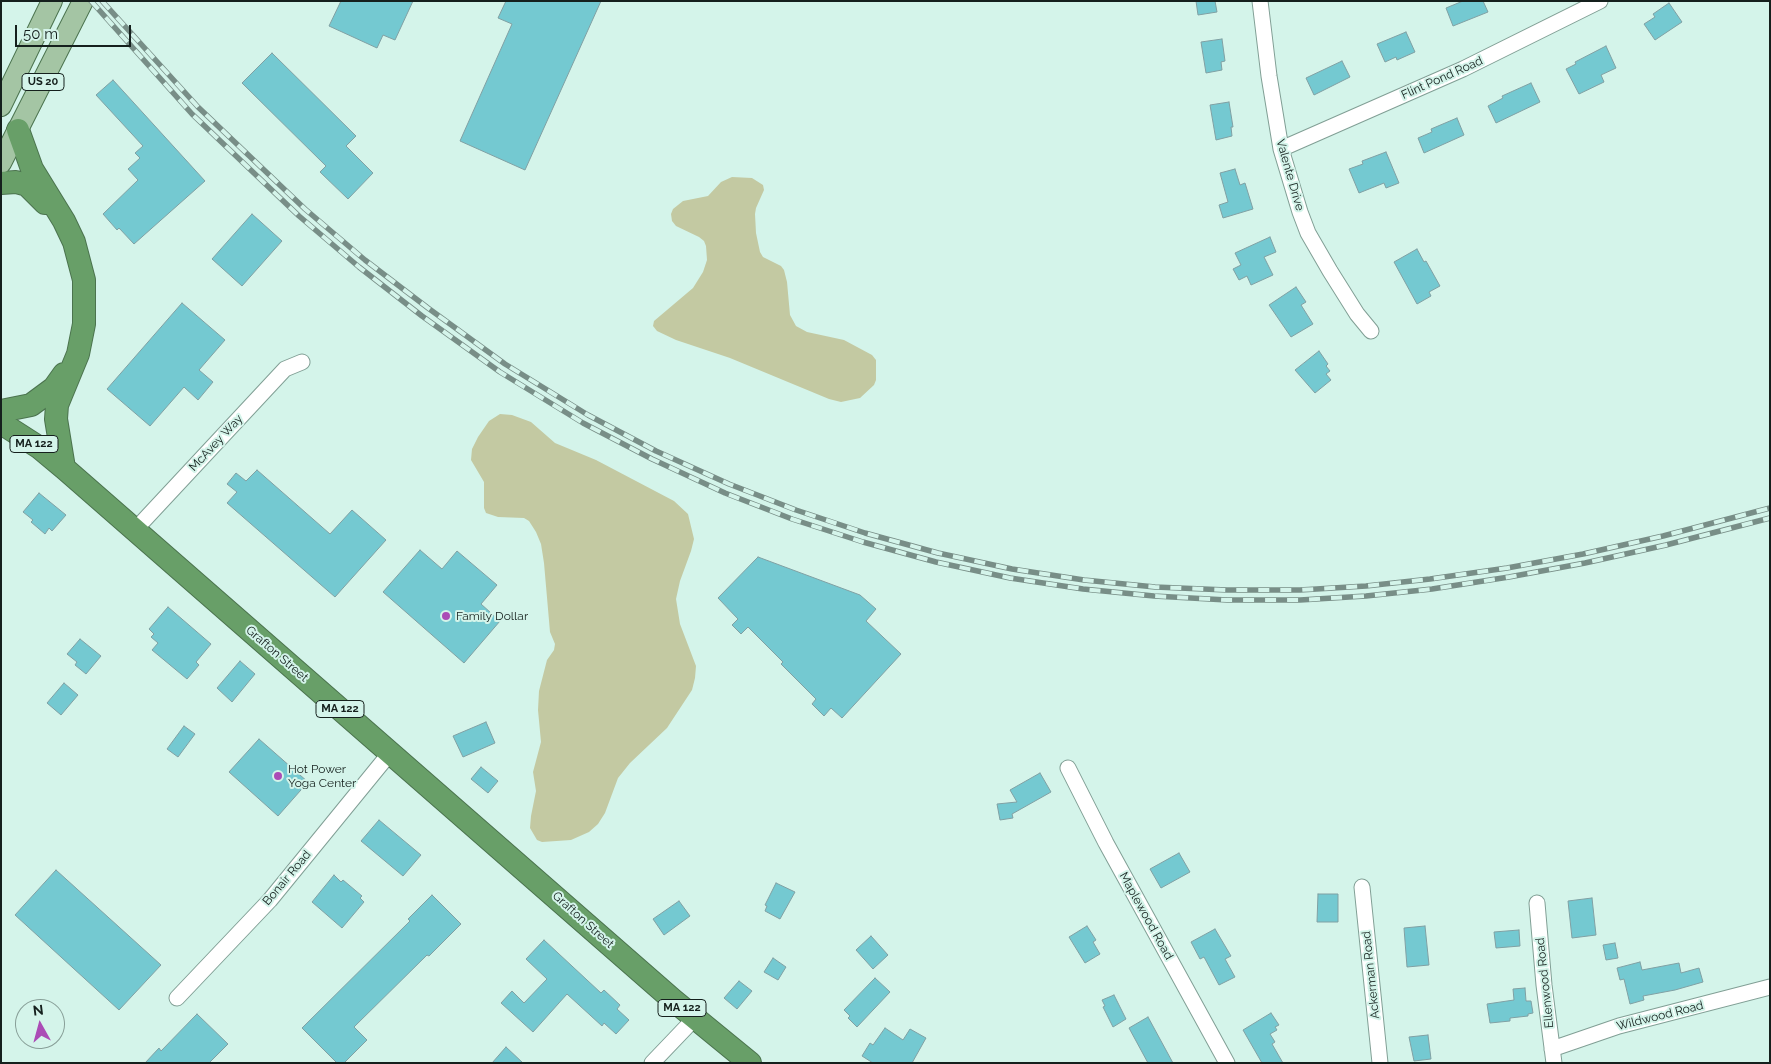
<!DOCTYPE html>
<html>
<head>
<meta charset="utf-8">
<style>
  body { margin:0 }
  #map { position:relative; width:1771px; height:1064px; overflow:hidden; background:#d4f4ea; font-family:Raleway,sans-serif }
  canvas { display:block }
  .frame { position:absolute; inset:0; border:2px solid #15201d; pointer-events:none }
  .north { position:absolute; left:15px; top:999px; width:50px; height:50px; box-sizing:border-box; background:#d4f4ea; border:1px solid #889f98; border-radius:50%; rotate:353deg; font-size:14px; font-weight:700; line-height:20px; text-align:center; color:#15201d }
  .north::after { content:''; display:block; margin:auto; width:18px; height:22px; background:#ab4cb6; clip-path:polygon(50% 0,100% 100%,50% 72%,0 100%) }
  .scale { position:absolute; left:15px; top:25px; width:116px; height:22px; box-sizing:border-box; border:2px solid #15201d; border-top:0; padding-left:6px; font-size:15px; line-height:18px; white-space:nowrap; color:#15201d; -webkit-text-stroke:4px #d4f4ea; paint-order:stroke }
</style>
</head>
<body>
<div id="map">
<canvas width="1771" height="1064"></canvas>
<div class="frame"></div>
<div class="north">N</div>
<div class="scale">50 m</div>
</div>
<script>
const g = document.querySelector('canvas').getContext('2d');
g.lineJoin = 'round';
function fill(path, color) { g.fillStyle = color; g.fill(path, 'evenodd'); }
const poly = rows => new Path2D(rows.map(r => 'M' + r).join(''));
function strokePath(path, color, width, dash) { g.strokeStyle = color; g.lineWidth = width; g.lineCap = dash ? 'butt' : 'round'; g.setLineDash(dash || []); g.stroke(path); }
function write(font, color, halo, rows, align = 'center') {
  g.font = font + ' Raleway,sans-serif'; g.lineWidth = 4; g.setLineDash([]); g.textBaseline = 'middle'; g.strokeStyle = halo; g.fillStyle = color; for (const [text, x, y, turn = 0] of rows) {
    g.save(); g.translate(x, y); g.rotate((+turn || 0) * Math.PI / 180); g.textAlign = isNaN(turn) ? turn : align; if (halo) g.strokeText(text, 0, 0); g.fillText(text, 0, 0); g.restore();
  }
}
const green = poly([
  [732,177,752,178,763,185,764,190,756,208,755,214,756,233,760,252,763,257,781,266,784,270,787,282,790,315,796,326,807,332,844,340,872,355,876,360,876,380,874,385,860,398,841,402,829,399,730,358,676,340,657,331,653,326,654,321,693,288,703,272,707,260,706,246,704,241,699,237,676,226,672,221,671,214,673,209,683,201,708,196,721,182],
  [500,414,512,415,531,422,555,443,596,460,674,501,688,514,694,539,691,551,680,581,676,599,680,624,696,666,695,678,692,690,667,728,630,763,618,778,605,813,598,824,589,832,571,840,542,842,537,840,530,828,531,816,536,791,533,772,541,742,538,710,539,691,547,660,554,650,555,644,550,632,544,563,541,544,536,532,529,521,524,518,498,517,486,513,484,508,484,482,471,460,472,449,478,437,489,421]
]);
const building = poly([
  [341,1,413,1,395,40,383,35,377,48,329,26,341,1],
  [506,1,601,1,525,170,460,141,512,24,498,18,506,1],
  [1196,1,1215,1,1217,12,1198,15,1196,1],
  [1463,1,1483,1,1488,12,1453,26,1446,8,1463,1],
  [1669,3,1682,22,1655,40,1644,24,1655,17,1653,14,1669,3],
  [1406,32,1415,52,1397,60,1396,57,1385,62,1377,44,1406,32],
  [1222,39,1225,61,1221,62,1222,70,1206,73,1201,42,1222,39],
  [1606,46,1616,68,1601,75,1604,82,1579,94,1566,69,1576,64,1575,62,1606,46],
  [272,53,356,136,346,146,373,173,348,199,320,172,326,166,242,83,272,53],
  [1342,61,1350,77,1314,95,1306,78,1342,61],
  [113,80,205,181,134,244,119,228,117,230,103,214,138,180,128,169,140,158,135,153,143,146,96,95,113,80],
  [1531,83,1540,102,1496,123,1488,106,1503,98,1502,96,1531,83],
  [1229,102,1233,127,1231,127,1232,136,1216,140,1210,105,1229,102],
  [1457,118,1464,135,1424,153,1418,138,1432,132,1431,129,1457,118],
  [1386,152,1399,183,1386,188,1384,183,1359,193,1349,169,1363,164,1362,161,1386,152],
  [1235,169,1240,185,1245,183,1253,209,1223,218,1219,205,1228,202,1220,173,1235,169],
  [252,214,282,241,242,286,212,259,252,214],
  [1270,237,1276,252,1264,257,1273,275,1251,285,1247,276,1239,280,1233,269,1241,265,1235,253,1270,237],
  [1417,249,1424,262,1426,261,1440,286,1429,292,1431,296,1417,304,1394,262,1417,249],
  [1296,287,1306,302,1301,305,1313,324,1291,337,1269,305,1296,287],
  [182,303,225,340,199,370,213,382,198,400,184,387,150,426,107,389,182,303],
  [1319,351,1328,364,1326,366,1330,371,1326,374,1331,380,1315,393,1295,370,1319,351],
  [257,470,330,534,352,510,386,540,335,597,227,503,237,492,227,484,236,473,246,481,257,470],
  [39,493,66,515,52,531,49,528,45,534,31,522,33,520,23,512,39,493],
  [420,550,442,569,457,551,497,585,481,604,500,621,464,663,383,592,420,550],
  [758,557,860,595,876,609,866,621,901,654,842,718,831,708,824,716,812,704,816,699,781,664,783,662,748,627,741,634,732,625,738,619,718,598,758,557],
  [168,607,211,644,196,662,199,665,187,679,152,650,158,643,151,637,154,634,149,629,168,607],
  [80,639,101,656,86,674,75,665,77,662,67,654,80,639],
  [240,661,255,674,232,702,217,688,240,661],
  [64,683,78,695,61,715,47,703,64,683],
  [486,722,495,743,463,757,453,736,486,722],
  [184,726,195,734,178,757,167,749,184,726],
  [259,739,308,782,278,816,229,772,259,739],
  [481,767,498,781,488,793,471,779,481,767],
  [1040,773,1051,792,1012,814,1013,818,1000,820,997,804,1017,802,1010,790,1040,773],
  [379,820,421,855,403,876,361,841,379,820],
  [1179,853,1190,872,1161,888,1150,869,1179,853],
  [56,870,161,965,119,1010,15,915,56,870],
  [334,875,341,882,343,880,362,896,360,898,364,902,342,928,312,902,334,875],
  [776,883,795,892,780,919,765,911,767,906,765,905,776,883],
  [1318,894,1338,894,1338,922,1317,922,1318,894],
  [432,895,461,924,429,956,427,955,354,1027,367,1040,344,1063,337,1063,302,1028,410,921,408,919,432,895],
  [1592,898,1596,935,1572,938,1568,901,1592,898],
  [679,901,690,916,664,935,653,919,679,901],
  [1087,926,1096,940,1093,942,1100,954,1085,963,1069,937,1087,926],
  [1425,926,1429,965,1407,967,1404,928,1425,926],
  [1215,929,1231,956,1225,959,1235,977,1219,985,1204,957,1200,959,1191,942,1215,929],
  [1519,930,1520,946,1496,948,1494,932,1519,930],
  [871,936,888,955,873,969,856,950,871,936],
  [544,940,601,993,604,990,620,1005,617,1009,629,1020,616,1034,604,1023,602,1026,567,994,533,1032,501,1003,512,991,524,1003,547,979,526,959,544,940],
  [1615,943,1618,958,1606,960,1603,945,1615,943],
  [773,958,786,967,778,980,764,972,773,958],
  [1640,962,1642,970,1679,963,1681,973,1699,968,1703,982,1675,990,1643,996,1644,1000,1630,1004,1624,979,1620,980,1617,968,1640,962],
  [875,978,890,992,857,1027,848,1018,850,1016,844,1010,875,978],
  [739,981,752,991,737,1009,724,998,739,981],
  [1525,988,1526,1001,1531,1001,1533,1013,1528,1014,1528,1016,1510,1018,1510,1021,1490,1023,1487,1004,1514,1000,1513,989,1525,988],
  [1114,995,1126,1019,1113,1027,1103,1007,1105,1006,1102,1000,1114,995],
  [1271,1013,1279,1025,1275,1027,1277,1030,1270,1034,1275,1042,1272,1044,1283,1063,1262,1063,1243,1030,1271,1013],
  [197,1014,228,1044,209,1063,145,1063,159,1048,161,1051,197,1014],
  [1148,1017,1173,1063,1148,1063,1129,1028,1148,1017],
  [885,1028,903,1040,910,1029,926,1038,912,1063,873,1063,862,1056,870,1043,873,1045,885,1028],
  [1428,1035,1431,1059,1414,1061,1409,1037,1428,1035],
  [506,1047,523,1063,492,1063,506,1047]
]);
const minor = poly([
  [1260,1,1269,76,1281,149,1300,212,1308,233,1330,271,1357,314,1371,331],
  [1281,149,1463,69,1600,1],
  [134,531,285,369,302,362],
  [1068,768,1106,843,1227,1063],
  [1362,887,1380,1063],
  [1537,903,1544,985,1554,1063],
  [177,998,270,900,390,753],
  [1552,1049,1619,1026,1770,987],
  [652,1063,695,1018]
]);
const major = poly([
  [1,106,52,1],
  [1,163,83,1]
]);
const highway = poly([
  [18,130,32,169,64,221,74,242,84,280,84,324,78,354,57,405,56,419,64,468],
  [1,183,16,182,27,185,45,203],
  [1,411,31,405,54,388,64,374],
  [1,423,40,448,64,468,673,1000,750,1063]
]);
const rail = poly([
  [91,1,192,114,299,216,359,267,422,316,500,372,583,423,652,459,725,493,792,519,863,542,936,562,1010,578,1083,589,1154,596,1227,600,1300,600,1366,596,1432,589,1509,577,1585,563,1666,545,1770,518],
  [102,1,198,107,305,209,365,260,428,308,505,364,588,415,656,451,729,484,796,510,865,533,938,553,1012,569,1084,580,1155,587,1227,590,1300,590,1366,586,1430,579,1507,568,1583,554,1663,536,1770,508]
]);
const markers = [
  [446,616,5,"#ab4cb6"],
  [278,776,5,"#ab4cb6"]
];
const shields = [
  [43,82,42],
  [34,444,48],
  [340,709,48],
  [682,1008,48]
];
const shieldNames = [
  ["US 20",43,82],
  ["MA 122",34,444],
  ["MA 122",340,709],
  ["MA 122",682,1008]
];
const streetNames = [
  ["Flint Pond Road",1442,78,-24],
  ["Valente Drive",1290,175,74],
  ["McAvey Way",216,443,-47],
  ["Grafton Street",277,654,41],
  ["Bonair Road",287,878,-50],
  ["Maplewood Road",1146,916,61],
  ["Grafton Street",583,920,42],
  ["Ackerman Road",1371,975,-96],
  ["Ellenwood Road",1545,983,-96],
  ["Wildwood Road",1660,1016,-14]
];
const poiNames = [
  ["Family Dollar",456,616],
  ["Hot Power",288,769],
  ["Yoga Center",288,783]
];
fill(green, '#c3c9a2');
fill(building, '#74c9d1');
strokePath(building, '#80a0a3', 1);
strokePath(minor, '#819f95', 17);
strokePath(major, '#4b734e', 22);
strokePath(highway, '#4b734e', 24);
strokePath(minor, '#fff', 15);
strokePath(major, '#a4c5a4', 20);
strokePath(highway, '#689f68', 22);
strokePath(rail, '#788e87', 5.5);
strokePath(rail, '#d4f4ea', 4, [11]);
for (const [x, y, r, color] of markers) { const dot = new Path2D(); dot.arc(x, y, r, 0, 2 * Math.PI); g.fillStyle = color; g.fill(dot); strokePath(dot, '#d4f4ea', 2); }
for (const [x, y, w] of shields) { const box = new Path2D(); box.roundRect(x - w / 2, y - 8.5, w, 17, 4); g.fillStyle = '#d4f4ea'; g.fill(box); strokePath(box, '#15201d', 1); }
write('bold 11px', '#15201d', null, shieldNames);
write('12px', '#15201d', '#d4f4ea', streetNames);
write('12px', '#15201d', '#d4f4ea', poiNames, 'left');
</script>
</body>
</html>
